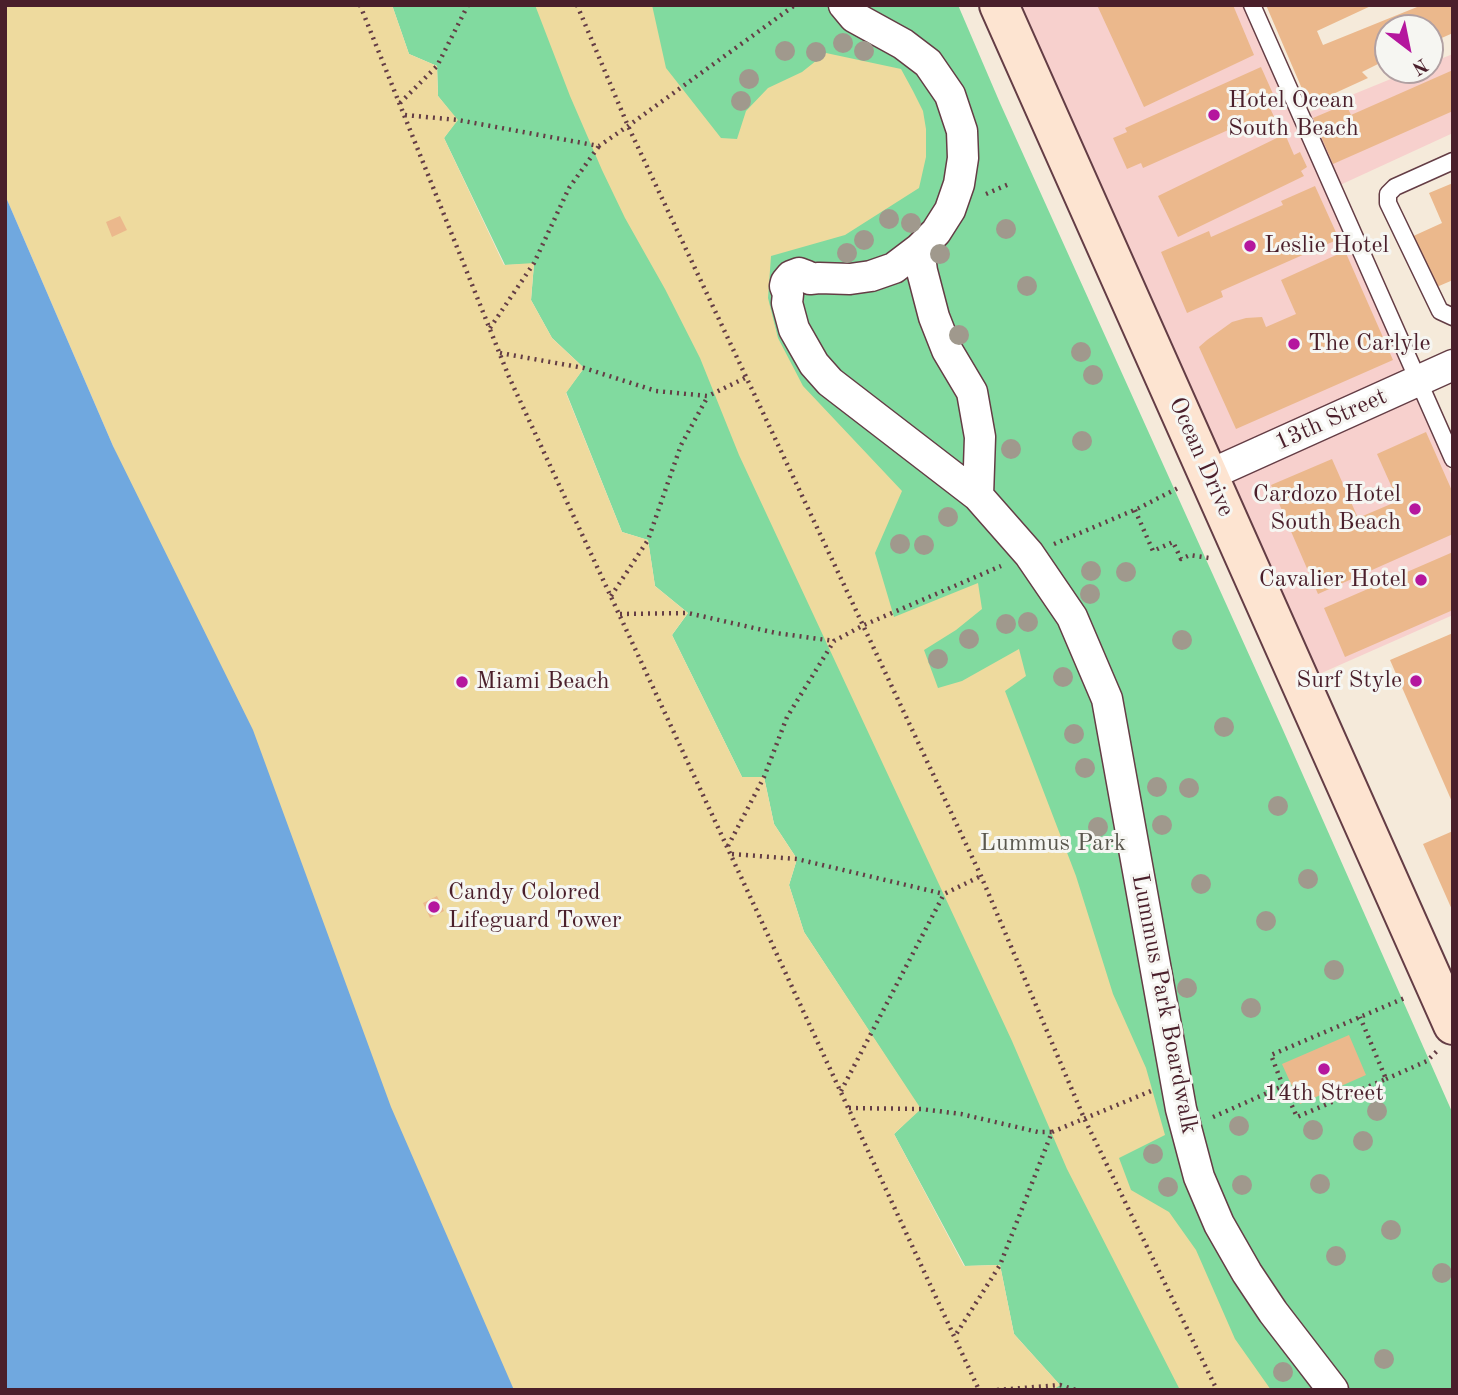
<!DOCTYPE html>
<html>
<head>
<meta charset="utf-8">
<style>
  body { margin:0 }
  #map { position:relative; width:1458px; height:1395px; overflow:hidden; background:#f5eada; font-family:"Old Standard TT",serif }
  canvas { display:block }
  .frame { position:absolute; inset:0; border:7px solid #4a1f2b; pointer-events:none }
  .north { position:absolute; left:1374px; top:14px; width:70px; height:70px; box-sizing:border-box; background:#f6f6f2; border:2px solid #b1a0a2; border-radius:50%; rotate:148deg; font-size:19px; font-weight:700; line-height:28px; text-align:center; color:#4a1f2b }
  .north::after { content:''; display:block; margin:auto; width:24px; height:32px; background:#b5179e; clip-path:polygon(50% 0,100% 100%,50% 72%,0 100%) }
</style>
</head>
<body>
<div id="map">
<canvas width="1458" height="1395"></canvas>
<div class="frame"></div>
<div class="north">N</div>
</div>
<script>
const g = document.querySelector('canvas').getContext('2d');
g.lineJoin = 'round';
function fill(path, color) { g.fillStyle = color; g.fill(path, 'evenodd'); }
const poly = rows => new Path2D(rows.map(r => 'M' + r).join(''));
function strokePath(path, color, width, dash) { g.strokeStyle = color; g.lineWidth = width; g.lineCap = dash ? 'butt' : 'round'; g.setLineDash(dash || []); g.stroke(path); }
function write(font, color, halo, rows, align = 'center') {
  g.font = font + ' "Old Standard TT",serif'; g.lineWidth = 6; g.setLineDash([]); g.textBaseline = 'middle'; g.strokeStyle = halo; g.fillStyle = color; for (const [text, x, y, turn = 0] of rows) {
    g.save(); g.translate(x, y); g.rotate((+turn || 0) * Math.PI / 180); g.textAlign = isNaN(turn) ? turn : align; if (halo) g.strokeText(text, 0, 0); g.fillText(text, 0, 0); g.restore();
  }
}
const built = poly([
  [1016,5,1245,5,1295,118,1413,70,1430,70,1430,63,1453,54,1453,133,1327,191,1453,478,1453,615,1317,675]
]);
const green = poly([
  [392,5,958,5,1000,103,1283,730,1453,1114,1453,1390,1053,1390,1059,1384,1014,1334,1000,1265,965,1266,894,1134,920,1109,804,932,789,885,797,859,774,824,764,777,742,777,672,635,688,613,655,586,648,540,622,532,566,392,584,368,552,338,531,300,534,264,505,265,444,138,457,120,438,96,437,66,409,54]
]);
const sand = poly([
  [5,5,392,5,409,54,437,66,438,96,458,120,444,138,504,265,534,263,531,300,552,338,584,368,566,393,622,532,648,540,655,586,688,613,672,635,742,777,764,777,774,824,797,859,789,885,804,932,921,1109,894,1134,964,1266,1000,1265,1014,1334,1060,1385,1053,1390,513,1390,383,1096,113,446,5,195],
  [535,5,652,5,666,68,721,138,737,139,746,111,768,88,802,72,826,53,901,69,913,91,923,111,926,129,926,157,919,188,845,235,771,256,768,298,778,338,803,386,902,491,875,553,894,617,978,583,982,609,956,630,924,650,938,688,962,681,1019,649,1026,676,1005,691,1076,876,1113,994,1146,1068,1165,1135,1119,1158,1131,1190,1169,1212,1196,1250,1235,1339,1271,1390,1180,1390,1067,1169,1012,1041,739,455,700,358,665,289,625,218,602,170,570,96]
]);
const water = poly([
  [5,195,113,446,253,730,391,1107,514,1390,5,1390]
]);
const building = poly([
  [1097,5,1233,5,1254,55,1144,107],
  [1266,5,1373,5,1317,31,1323,45,1422,5,1453,5,1453,33,1437,40,1439,48,1430,54,1430,28,1388,28,1388,71,1385,72,1380,63,1362,72,1368,78,1309,105],
  [1261,67,1278,105,1270,108,1276,121,1239,137,1235,127,1143,168,1141,163,1127,169,1113,138,1127,132,1125,128],
  [1453,70,1453,111,1333,164,1313,118,1346,104,1351,115],
  [1285,134,1294,155,1300,152,1307,167,1301,171,1304,176,1178,237,1158,196],
  [1453,183,1453,280,1432,289,1409,238,1442,223,1429,193],
  [1315,186,1339,239,1221,291,1223,297,1187,313,1161,252,1209,231,1211,237,1283,205,1281,201],
  [120,216,127,230,112,237,106,222],
  [1345,251,1393,360,1236,429,1199,347,1207,340,1232,322,1246,318,1262,317,1266,327,1296,314,1281,280],
  [1426,432,1453,493,1453,534,1318,594,1271,485,1332,459,1358,518,1398,501,1377,454],
  [1453,552,1453,610,1345,657,1324,608],
  [1453,633,1453,804,1390,660],
  [1453,831,1453,912,1423,844],
  [437,896,444,911,430,918,423,903],
  [1349,1035,1366,1075,1300,1104,1282,1064]
]);
const path = poly([
  [360,5,509,377,979,1390],
  [577,5,628,126,981,876,1084,1118,1217,1390],
  [400,103,437,66,468,5],
  [405,115,458,120,599,146,628,126,795,5],
  [986,194,1009,184],
  [490,328,534,263,569,188,599,146],
  [500,353,584,368,656,391,708,396,745,378],
  [1135,510,1153,551,1173,542,1181,559,1190,555,1209,558],
  [1054,544,1139,508,1180,487],
  [611,596,648,540,681,445,708,396],
  [620,614,688,613,776,633,834,641],
  [728,846,764,777,787,717,834,641,864,625,1001,566],
  [732,854,797,859,944,894],
  [1386,1079,1427,1061,1437,1051],
  [1283,1086,1271,1055,1407,997],
  [841,1091,944,894,981,876],
  [849,1108,921,1109,961,1114,1038,1132,1052,1132,1000,1265,955,1336],
  [1213,1117,1283,1086,1297,1117,1386,1079,1360,1017],
  [1052,1132,1151,1091],
  [997,1390,1060,1385,1076,1390]
]);
const lane = poly([
  [1252,5,1453,459],
  [1453,161,1395,187,1388,194,1388,203,1440,311,1453,317]
]);
const street = poly([
  [844,5,854,17,903,44,928,63,950,95,962,131,963,158,959,184,950,210,936,232,919,249,894,268,871,276,850,279,819,278,810,279,807,276,799,273,791,276,786,282,785,286,788,294,787,303,794,329,814,364,830,382,978,496,1029,554,1072,617,1107,699,1181,1109,1199,1177,1219,1224,1247,1273,1273,1312,1333,1390],
  [919,249,922,271,934,317,947,350,972,392,980,437,978,496],
  [1209,475,1453,365]
]);
const secondary = poly([
  [999,5,1453,1025]
]);
const trees = [
  [843,43],
  [785,51],
  [864,51],
  [816,52],
  [749,79],
  [741,101],
  [889,219],
  [911,223],
  [1006,229],
  [864,240],
  [847,253],
  [940,254],
  [1027,286],
  [959,335],
  [1081,352],
  [1093,375],
  [1082,441],
  [1011,449],
  [948,517],
  [900,544],
  [924,545],
  [1091,571],
  [1126,572],
  [1090,594],
  [1028,622],
  [1006,624],
  [969,639],
  [1182,640],
  [938,659],
  [1063,677],
  [1224,727],
  [1074,734],
  [1085,768],
  [1157,787],
  [1189,788],
  [1278,806],
  [1162,825],
  [1098,827],
  [1308,879],
  [1201,884],
  [1266,921],
  [1334,970],
  [1187,988],
  [1251,1008],
  [1377,1111],
  [1239,1126],
  [1313,1130],
  [1363,1141],
  [1153,1154],
  [1320,1184],
  [1242,1185],
  [1168,1187],
  [1391,1230],
  [1336,1256],
  [1442,1273],
  [1384,1359],
  [1283,1372]
];
const markers = [
  [1214,115,7,"#b5179e"],
  [1250,246,7,"#b5179e"],
  [1294,344,7,"#b5179e"],
  [1415,509,7,"#b5179e"],
  [1421,580,7,"#b5179e"],
  [1416,681,7,"#b5179e"],
  [462,682,7,"#b5179e"],
  [434,907,7,"#b5179e"],
  [1324,1069,7,"#b5179e"]
];
const poiNames = [
  ["Hotel Ocean",1228,101],
  ["South Beach",1228,129],
  ["Leslie Hotel",1264,246],
  ["The Carlyle",1308,344],
  ["Cardozo Hotel",1401,495,"right"],
  ["South Beach",1401,523,"right"],
  ["Cavalier Hotel",1407,580,"right"],
  ["Surf Style",1402,681,"right"],
  ["Miami Beach",476,682],
  ["Candy Colored",448,893],
  ["Lifeguard Tower",448,921],
  ["14th Street",1324,1094,"center"]
];
const streetNames = [
  ["13th Street",1331,420,-24],
  ["Ocean Drive",1201,457,66],
  ["Lummus Park Boardwalk",1164,1004,79]
];
const parkNames = [
  ["Lummus Park",1053,844]
];
fill(built, '#f7d0cd');
fill(green, '#81da9f');
fill(sand, '#eeda9e');
fill(water, '#70a8df');
fill(building, '#ebb88c');
strokePath(lane, '#643d45', 19);
strokePath(street, '#643d45', 33);
strokePath(secondary, '#643d45', 42);
strokePath(path, '#643d45', 4.5, [2, 5]);
strokePath(lane, '#fff', 16);
strokePath(street, '#fff', 30);
strokePath(secondary, '#fde4d1', 38);
g.fillStyle = '#a0998d';
for (const [x, y] of trees) { g.beginPath(); g.arc(x, y, 10, 0, 2 * Math.PI); g.fill(); }
for (const [x, y, r, color] of markers) { const dot = new Path2D(); dot.arc(x, y, r, 0, 2 * Math.PI); g.fillStyle = color; g.fill(dot); strokePath(dot, '#f6f6f2', 2.5); }
write('24px', '#4a1f2b', '#f6f6f2', poiNames, 'left');
write('24px', '#4a1f2b', '#f6f6f2', streetNames);
write('24px', '#5a574e', '#f6f6f2', parkNames);
</script>
</body>
</html>
